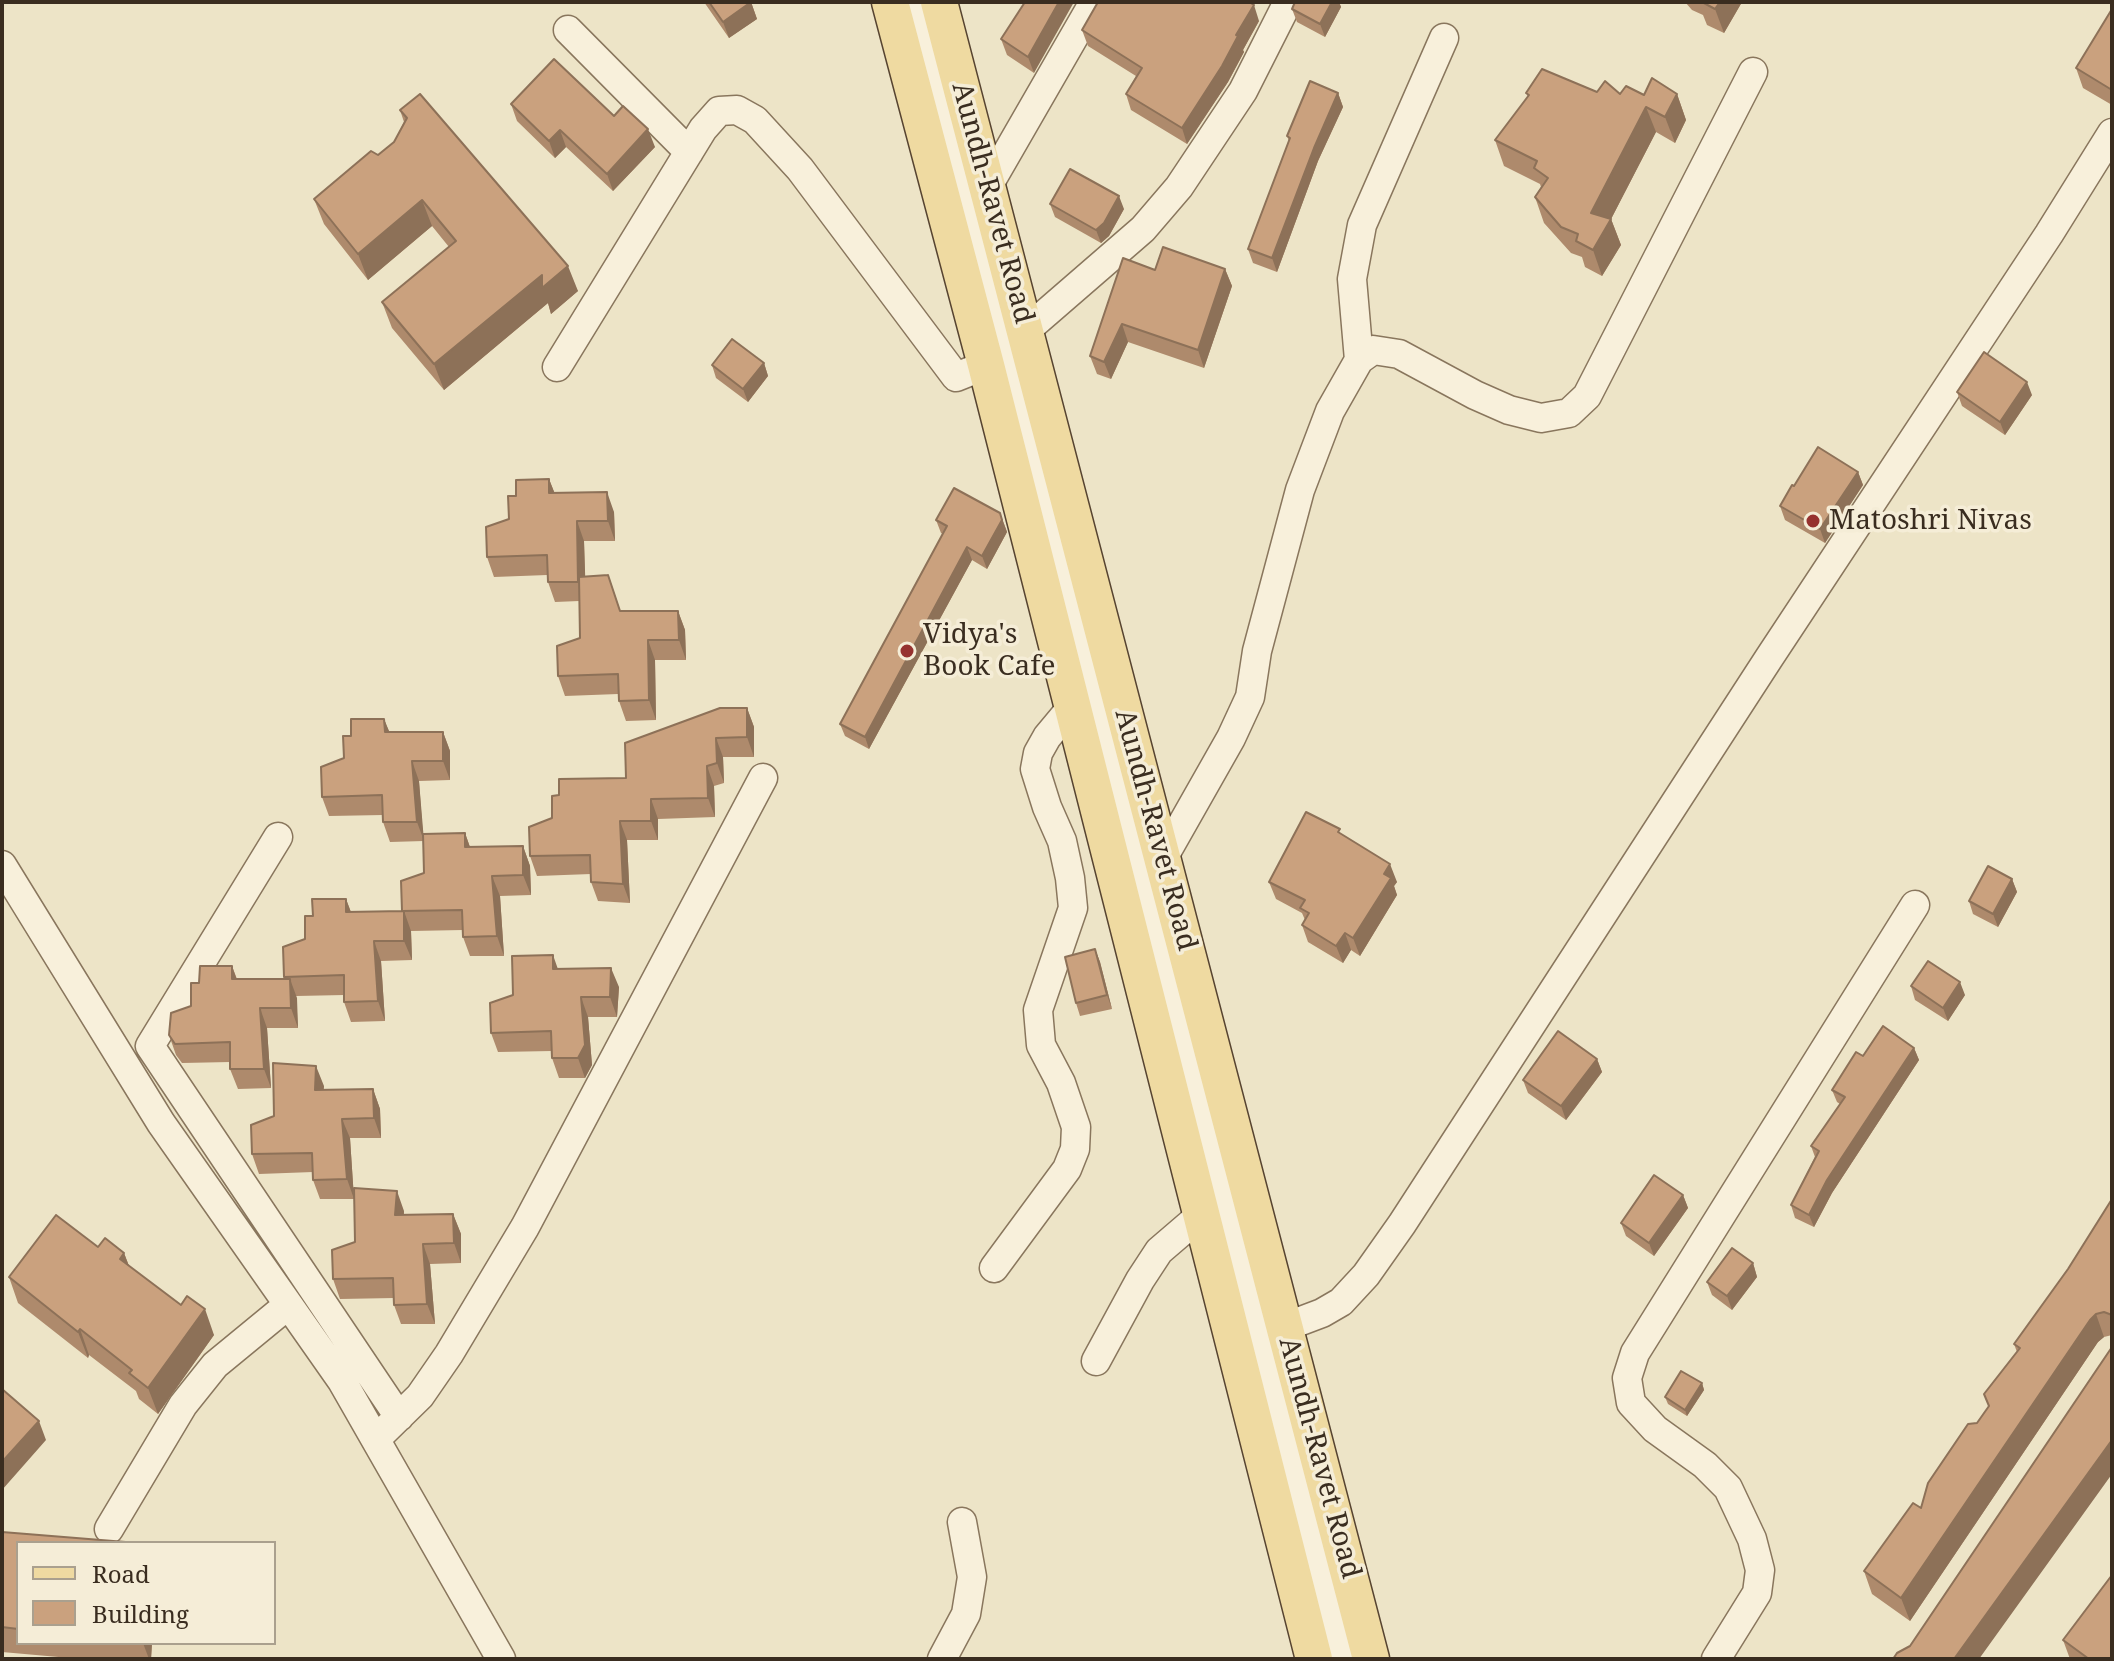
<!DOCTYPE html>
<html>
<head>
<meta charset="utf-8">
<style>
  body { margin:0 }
  #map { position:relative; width:2114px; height:1661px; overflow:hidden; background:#ede4c7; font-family:"Noto Serif",serif }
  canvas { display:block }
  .frame { position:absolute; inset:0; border:4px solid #3a2d20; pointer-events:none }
  .legend { position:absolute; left:16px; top:1541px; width:260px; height:104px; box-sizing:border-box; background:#f5edd7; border:2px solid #aaa08e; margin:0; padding:10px 14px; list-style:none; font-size:24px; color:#3a2d20 }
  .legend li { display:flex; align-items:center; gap:16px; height:40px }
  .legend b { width:40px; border:2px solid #aaa08e }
</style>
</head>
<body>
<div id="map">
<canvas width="2114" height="1661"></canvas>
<div class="frame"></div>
<ul class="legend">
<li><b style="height:10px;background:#efdaa1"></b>Road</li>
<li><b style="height:22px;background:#caa17e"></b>Building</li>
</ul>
</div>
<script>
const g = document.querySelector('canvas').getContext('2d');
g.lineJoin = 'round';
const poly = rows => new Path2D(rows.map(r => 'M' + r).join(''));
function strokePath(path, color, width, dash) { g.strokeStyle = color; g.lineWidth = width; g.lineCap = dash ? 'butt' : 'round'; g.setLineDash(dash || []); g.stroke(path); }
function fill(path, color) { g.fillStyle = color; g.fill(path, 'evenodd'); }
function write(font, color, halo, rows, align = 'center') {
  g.font = font + ' "Noto Serif",serif'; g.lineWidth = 7; g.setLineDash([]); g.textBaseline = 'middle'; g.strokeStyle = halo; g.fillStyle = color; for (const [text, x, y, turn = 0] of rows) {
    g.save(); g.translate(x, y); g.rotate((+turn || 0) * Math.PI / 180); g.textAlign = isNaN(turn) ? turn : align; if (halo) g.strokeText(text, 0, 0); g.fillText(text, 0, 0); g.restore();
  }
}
const minor = poly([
  [914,2,1002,333,1342,1659],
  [568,30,689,152],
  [988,186,1094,2],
  [1359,360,1373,350,1399,354,1475,395,1509,410,1541,418,1569,413,1587,396,1753,72],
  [557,367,703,129,719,111,737,110,755,120,800,169,956,377,986,365,1143,229,1179,187,1243,91,1288,2],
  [278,837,150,1046,399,1417],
  [1163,858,1231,738,1250,697,1257,651,1300,490,1330,411,1359,360,1352,279,1362,225,1444,38],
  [2,865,161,1123,342,1381,501,1659],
  [994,1268,1067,1169,1075,1149,1076,1127,1061,1083,1041,1045,1038,1010,1073,908,1070,878,1062,841,1047,807,1035,769,1038,753,1047,737,1072,707],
  [1285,1327,1322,1313,1341,1302,1366,1275,1402,1224,1769,658,2049,234,2112,133],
  [1096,1361,1140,1280,1159,1251,1201,1215],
  [376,1439,420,1396,449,1354,525,1227,763,778],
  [109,1529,183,1405,215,1365,288,1305],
  [942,1659,966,1614,972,1577,962,1522],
  [1716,1659,1757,1593,1760,1570,1752,1539,1728,1488,1705,1465,1655,1429,1631,1403,1627,1378,1635,1353,1915,905]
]);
const major = poly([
  [890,2,986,365,1314,1659],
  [939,2,1371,1659]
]);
const wall = poly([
  [704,2,751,2,757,19,729,38],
  [1025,2,1034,73,1007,55,1001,39],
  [1295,2,1339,2,1341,7,1325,37,1297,22,1292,9],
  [1685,2,1742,2,1724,33,1707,25,1703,15,1692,10],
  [2112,9,2112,105,2083,88,2076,68],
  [1259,21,1243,50,1244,52,1228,82,1187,144,1131,110,1126,94,1136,76,1088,46,1082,30],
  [1597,92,1644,95,1677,94,1686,120,1675,143,1656,132,1611,219,1621,245,1602,276,1585,267,1582,257,1571,253,1544,223,1535,197,1541,187,1540,184,1504,166,1495,140,1528,97,1526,93],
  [1338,93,1343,107,1318,161,1277,272,1253,263,1248,249,1289,141,1287,136],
  [511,104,614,116,655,147,613,191,566,147,555,158,517,121],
  [400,110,578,291,551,314,548,303,444,390,392,328,382,302,449,247,432,226,368,280,324,224,314,199,378,155,394,142,404,122],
  [1050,204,1124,209,1109,236,1101,243,1055,217],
  [1225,269,1232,286,1204,368,1128,342,1111,379,1097,374,1090,356,1155,270],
  [764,363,768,376,748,402,716,378,712,365],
  [1957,392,2032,395,2005,435,1962,406],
  [1858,472,1863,485,1825,543,1785,520,1780,506,1794,486],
  [549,479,554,492,614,512,615,541,584,541,585,577,621,611,678,611,685,630,686,660,655,660,656,720,626,721,619,701,618,694,565,696,558,676,580,638,579,601,555,602,548,582,547,575,494,577,487,557,509,519,516,496],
  [1000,513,1007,532,987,569,972,560,869,749,845,736,840,724,943,534,941,533,936,520],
  [747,708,754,727,754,757,723,757,724,783,714,786,715,817,658,819,658,840,627,840,630,903,598,901,591,882,591,874,537,876,530,856,552,818,559,795,626,778],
  [384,719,389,732,443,732,450,751,450,780,419,781,423,837,465,833,470,847,523,846,530,866,531,895,500,896,504,956,470,956,463,937,463,930,411,931,412,960,381,961,385,1021,351,1022,344,1002,344,995,296,996,298,1028,267,1028,271,1088,238,1089,230,1069,230,1062,182,1063,176,1055,169,1035,191,1006,199,983,232,966,237,979,284,979,284,977,305,939,313,916,346,899,351,912,402,911,424,873,424,841,390,842,383,822,383,815,329,816,322,797,344,758,351,736],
  [1341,834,1397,882,1394,886,1397,895,1360,956,1351,950,1343,963,1308,942,1302,925,1305,920,1302,913,1276,899,1269,882],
  [2012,879,2017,892,1998,927,1973,914,1969,901],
  [1095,949,1100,962,1112,1009,1080,1016,1076,1003],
  [558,969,619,987,617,1017,588,1017,592,1065,585,1078,559,1078,552,1058,552,1051,498,1052,491,1033,513,995],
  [1911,986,1965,995,1948,1021,1915,1000],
  [1914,1048,1919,1060,1832,1193,1814,1227,1795,1218,1791,1205,1815,1157,1811,1146,1840,1104,1837,1102,1832,1090,1863,1056],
  [1597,1059,1602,1072,1566,1120,1528,1093,1523,1080],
  [324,1086,323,1090,373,1089,380,1109,381,1138,350,1138,354,1199,320,1199,313,1180,313,1172,259,1174,252,1154,274,1116],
  [1683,1195,1688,1208,1654,1256,1626,1236,1621,1223],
  [2112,1199,2112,1335,2104,1337,2098,1342,1910,1621,1872,1594,1864,1571,1921,1508,1989,1406,2017,1352,2014,1344,2068,1269],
  [404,1211,404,1215,453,1214,461,1234,461,1263,430,1264,435,1324,401,1324,394,1305,394,1298,340,1299,333,1279,355,1242],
  [98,1247,124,1253,129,1266,214,1335,158,1414,139,1399,136,1391,89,1355,88,1358,18,1303,9,1277],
  [1753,1263,1757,1277,1732,1310,1712,1295,1707,1282],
  [1702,1383,1704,1390,1687,1416,1668,1404,1665,1397],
  [2,1532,18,1543,18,1643,152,1643,151,1659,81,1659,2,1652],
  [2063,1640,2112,1659,2070,1659]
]);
const shadedWall = poly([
  [751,2,757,19,729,38,723,22],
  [1059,2,1074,2,1034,73,1028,57],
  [1332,2,1339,2,1341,7,1325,37,1320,24],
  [1720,2,1742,2,1724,33,1715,9],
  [1254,5,1259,21,1243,50,1244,52,1228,82,1187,144,1182,128],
  [1338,93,1343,107,1318,161,1277,272,1272,258,1314,148],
  [1677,94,1686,120,1675,143,1665,117],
  [1646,107,1656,132,1609,223,1611,219,1621,245,1602,276,1593,250,1591,213],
  [648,129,655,147,613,191,607,174],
  [560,130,566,147,555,158,549,141],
  [1119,196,1124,209,1109,236,1101,243,1096,230],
  [422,200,432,226,368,280,358,254],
  [568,266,578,291,551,314,548,303,444,390,434,364,542,275],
  [1225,269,1232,286,1204,368,1198,350],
  [1122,324,1128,342,1111,379,1104,362],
  [764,363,768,376,748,402,743,389],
  [2027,382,2032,395,2005,435,2000,422],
  [1858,472,1863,485,1825,543,1820,529],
  [549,479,557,499,549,493],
  [607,492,614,512,615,541,608,521],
  [1000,513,1007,532,987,569,982,556],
  [577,521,584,541,586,601,578,582],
  [967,547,972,560,869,749,865,737],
  [678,611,685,630,686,660,679,640],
  [648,640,655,660,656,720,649,700],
  [747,708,754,727,754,757,747,737],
  [384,719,392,738,385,732],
  [443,732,450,751,450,780,443,761],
  [716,738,723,757,724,783,717,763],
  [412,761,419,781,424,841,417,822],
  [707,766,714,786,715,817,708,798],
  [651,799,658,819,658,840,651,821],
  [620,821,627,840,630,903,623,884],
  [465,833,472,853,465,847],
  [523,846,530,866,531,895,523,875],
  [1390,864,1397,882,1394,886,1397,895,1360,956,1353,938,1384,874],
  [492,876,500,896,504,956,497,936],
  [2012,879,2017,892,1998,927,1993,914],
  [346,899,353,918,346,912],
  [404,911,411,931,412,960,404,941],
  [1345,933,1351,950,1343,963,1336,946],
  [374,941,381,961,385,1021,378,1001],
  [1095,949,1100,962,1112,1009,1107,995],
  [553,955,560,975,553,969],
  [232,966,239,986,232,979],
  [611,968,619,987,617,1017,610,997],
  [290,979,297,998,298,1028,291,1008],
  [1960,982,1965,995,1948,1021,1943,1008],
  [581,997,588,1017,592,1065,585,1078,578,1058],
  [260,1008,267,1028,271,1088,264,1069],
  [1914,1048,1919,1060,1832,1193,1814,1227,1809,1215,1827,1180],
  [1597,1059,1602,1072,1566,1120,1561,1106],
  [316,1066,324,1086,322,1110,315,1090],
  [373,1089,380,1109,381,1138,374,1118],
  [342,1119,350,1138,354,1199,347,1179],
  [397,1191,404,1211,402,1235,395,1215],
  [1683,1195,1688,1208,1654,1256,1649,1243],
  [453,1214,461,1234,461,1263,454,1243],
  [423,1244,430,1264,435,1324,427,1304],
  [124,1253,134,1279,120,1259],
  [1753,1263,1757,1277,1732,1310,1727,1296],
  [205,1309,214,1335,158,1414,148,1388],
  [2096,1314,2104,1337,2098,1342,1910,1621,1901,1598,2090,1320],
  [80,1329,89,1355,88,1358,78,1332],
  [1702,1383,1704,1390,1687,1416,1685,1410],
  [39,1421,46,1440,2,1490,2,1462],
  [2112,1440,2112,1474,1979,1659,1954,1659],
  [143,1643,152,1643,151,1659,149,1659]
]);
const building = poly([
  [709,2,751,2,723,22,709,2],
  [1025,2,1059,2,1028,57,1001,39,1025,2],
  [1098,2,1249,2,1254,5,1236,35,1238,36,1222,66,1182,128,1126,94,1142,68,1082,30,1098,2],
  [1295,2,1332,2,1320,24,1292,9,1295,2],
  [1702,2,1720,2,1715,9,1702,2],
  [2112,9,2112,90,2076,68,2112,9],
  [554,59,614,116,623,106,648,129,607,174,560,130,549,141,511,104,554,59],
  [1542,69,1597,92,1605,81,1620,94,1626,86,1644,95,1652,78,1677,94,1665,117,1646,107,1591,213,1611,219,1593,250,1576,241,1578,234,1561,227,1535,197,1548,178,1534,168,1537,161,1495,140,1529,95,1526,93,1542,69],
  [1310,81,1338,93,1314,148,1272,258,1248,249,1290,138,1287,136,1310,81],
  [420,94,568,266,542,288,542,275,434,364,382,302,456,241,422,200,358,254,314,199,371,151,378,155,394,142,407,118,400,110,420,94],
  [1070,169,1119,196,1104,223,1096,230,1050,204,1070,169],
  [1163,247,1225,269,1198,350,1122,324,1104,362,1090,356,1123,258,1155,270,1163,247],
  [732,339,764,363,743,389,712,365,732,339],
  [1984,352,2027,382,2000,422,1957,392,1984,352],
  [1818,447,1858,472,1820,529,1780,506,1792,485,1794,486,1818,447],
  [549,479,549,493,607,492,608,521,577,521,578,582,548,582,547,555,487,557,486,527,509,519,508,496,516,496,516,480,549,479],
  [954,488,1000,513,1002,520,982,556,967,547,865,737,840,724,947,526,936,520,954,488],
  [608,575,620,611,678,611,679,640,648,640,649,700,619,701,618,674,558,676,557,646,580,638,579,577,608,575],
  [720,708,747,708,747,737,716,738,717,763,707,766,708,798,651,799,651,821,620,821,623,884,591,882,590,855,530,856,529,827,552,818,552,796,559,795,559,779,626,778,625,743,720,708],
  [351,719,384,719,385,732,443,732,443,761,412,761,417,822,383,822,382,795,322,797,321,767,344,758,343,736,351,736,351,719],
  [1306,812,1340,829,1338,832,1390,864,1384,874,1391,878,1353,938,1345,933,1336,946,1302,925,1309,913,1300,908,1305,900,1269,882,1306,812],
  [465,833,465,847,523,846,523,875,492,876,497,936,463,937,462,910,402,911,401,881,424,873,423,834,465,833],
  [1988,866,2012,879,1993,914,1969,901,1988,866],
  [312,899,346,899,346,912,404,911,404,941,374,941,378,1001,344,1002,344,975,284,977,283,947,305,939,305,916,313,916,312,899],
  [1095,949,1107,995,1076,1003,1065,957,1095,949],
  [553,955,553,969,611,968,610,997,581,997,585,1045,578,1058,552,1058,551,1031,491,1033,490,1003,513,995,512,956,553,955],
  [1928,961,1960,982,1943,1008,1911,986,1928,961],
  [200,966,232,966,232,979,290,979,291,1008,260,1008,264,1069,230,1069,230,1042,175,1044,169,1035,171,1013,191,1006,191,983,199,983,200,966],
  [1883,1026,1914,1048,1827,1180,1809,1215,1791,1205,1819,1151,1811,1146,1845,1097,1832,1090,1856,1052,1863,1056,1883,1026],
  [1558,1031,1597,1059,1561,1106,1523,1080,1558,1031],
  [273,1063,316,1066,315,1090,373,1089,374,1118,342,1119,347,1179,313,1180,312,1153,252,1154,251,1125,274,1116,273,1063],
  [1654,1175,1683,1195,1649,1243,1621,1223,1654,1175],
  [354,1188,397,1191,395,1215,453,1214,454,1243,423,1244,427,1304,394,1305,393,1278,333,1279,332,1250,355,1242,354,1188],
  [2112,1199,2112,1315,2104,1312,2096,1314,2090,1320,1901,1598,1864,1571,1913,1503,1921,1508,1928,1483,1968,1424,1977,1423,1989,1406,1984,1394,2020,1348,2014,1344,2068,1269,2112,1199],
  [56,1215,98,1247,105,1238,124,1253,120,1259,181,1305,187,1296,205,1309,148,1388,129,1373,132,1370,80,1329,78,1332,9,1277,56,1215],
  [1732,1248,1753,1263,1727,1296,1707,1282,1732,1248],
  [2112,1347,2112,1440,1954,1659,1893,1659,1897,1653,1910,1646,2112,1347],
  [1681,1371,1702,1383,1685,1410,1665,1397,1681,1371],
  [2,1389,39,1421,2,1462,2,1389],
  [2,1532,138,1543,18,1543,18,1629,2,1627,2,1532],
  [2112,1575,2112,1659,2089,1659,2063,1640,2112,1575]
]);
const markers = [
  [1813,521,8,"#96322f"],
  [907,651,8,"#96322f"]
];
const streetNames = [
  ["Aundh-Ravet Road",992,203,75],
  ["Aundh-Ravet Road",1155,830,75],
  ["Aundh-Ravet Road",1319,1458,75]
];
const poiNames = [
  ["Matoshri Nivas",1829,521],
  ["Vidya's",923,635],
  ["Book Cafe",923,667]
];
strokePath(minor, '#89765d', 31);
strokePath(major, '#574431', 39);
strokePath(minor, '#f8f0db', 28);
strokePath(major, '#efdaa1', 36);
fill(wall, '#ae8a6c');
fill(shadedWall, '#8d7158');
fill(building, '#caa17e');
strokePath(building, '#8d7158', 2);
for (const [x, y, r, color] of markers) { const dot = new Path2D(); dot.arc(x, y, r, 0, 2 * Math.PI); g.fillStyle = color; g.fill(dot); strokePath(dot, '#f5edd7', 3); }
write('28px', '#3a2d20', '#f5edd7', streetNames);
write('28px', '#3a2d20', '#f5edd7', poiNames, 'left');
</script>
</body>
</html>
